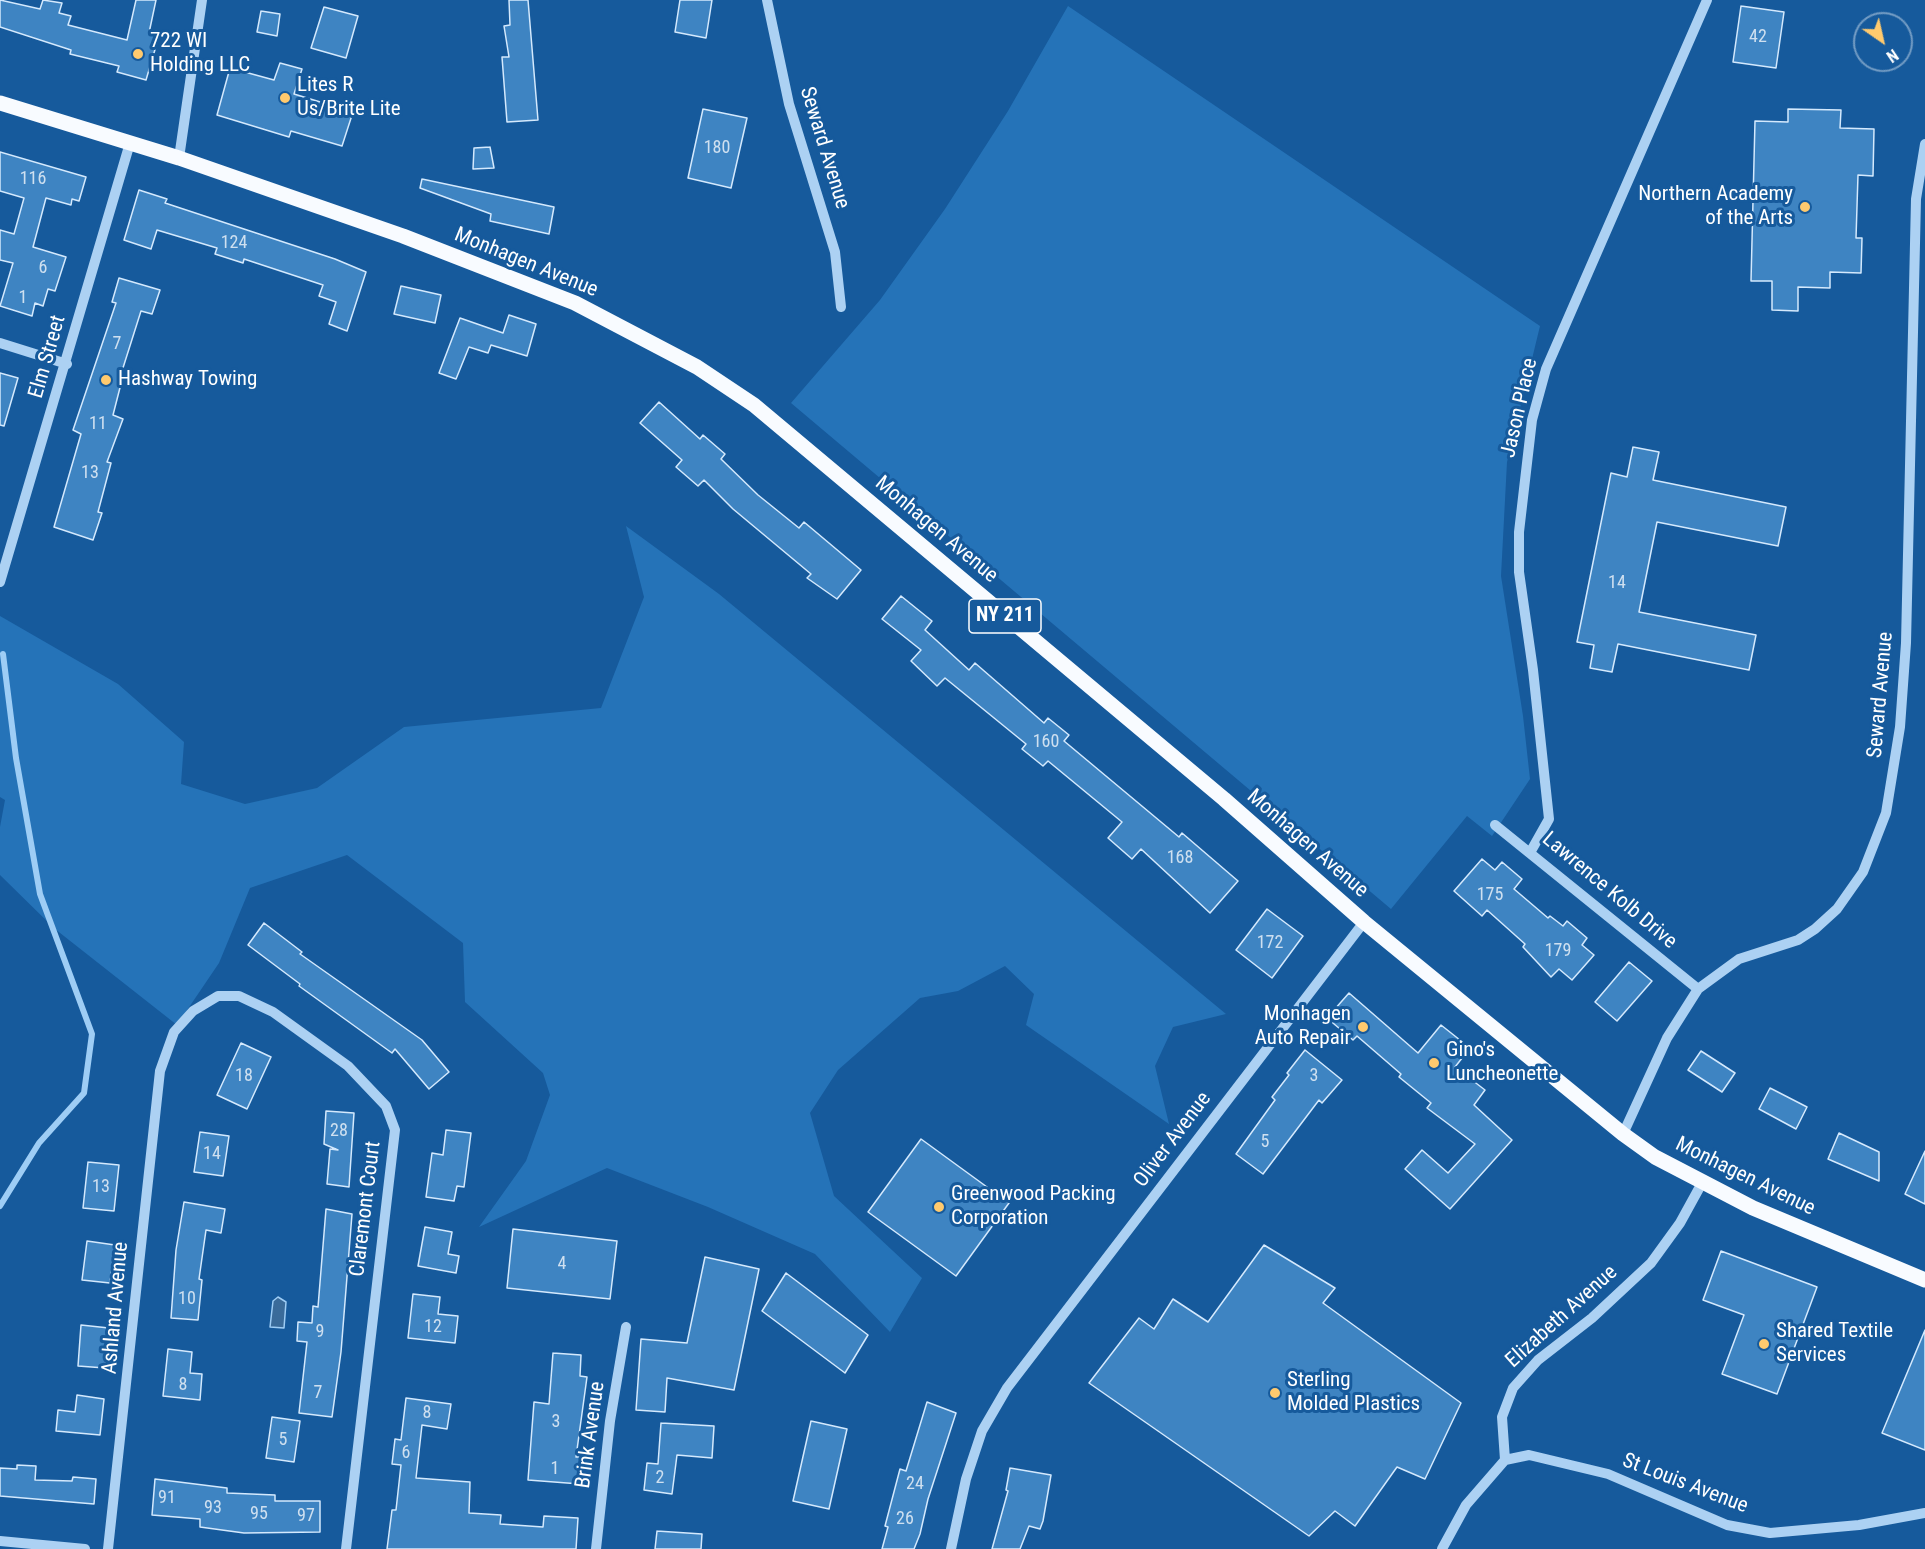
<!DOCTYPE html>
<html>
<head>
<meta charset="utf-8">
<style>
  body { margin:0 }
  #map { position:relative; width:1925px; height:1549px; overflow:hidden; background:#165a9c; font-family:"Roboto Condensed",sans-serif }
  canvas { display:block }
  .north { position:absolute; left:1853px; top:12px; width:60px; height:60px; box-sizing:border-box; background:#165a9c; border:2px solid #739cc4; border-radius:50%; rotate:146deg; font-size:16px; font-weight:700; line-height:24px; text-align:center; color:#fff }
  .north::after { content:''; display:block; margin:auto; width:21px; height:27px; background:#ffca6e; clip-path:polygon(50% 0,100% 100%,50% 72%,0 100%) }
</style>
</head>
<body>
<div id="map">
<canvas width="1925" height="1549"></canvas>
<div class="north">N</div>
</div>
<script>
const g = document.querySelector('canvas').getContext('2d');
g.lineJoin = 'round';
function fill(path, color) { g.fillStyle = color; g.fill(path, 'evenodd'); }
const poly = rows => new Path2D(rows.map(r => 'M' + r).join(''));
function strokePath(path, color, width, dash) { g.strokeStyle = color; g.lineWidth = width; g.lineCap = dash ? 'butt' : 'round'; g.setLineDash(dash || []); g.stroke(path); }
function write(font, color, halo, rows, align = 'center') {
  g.font = font + ' "Roboto Condensed",sans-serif'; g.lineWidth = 6; g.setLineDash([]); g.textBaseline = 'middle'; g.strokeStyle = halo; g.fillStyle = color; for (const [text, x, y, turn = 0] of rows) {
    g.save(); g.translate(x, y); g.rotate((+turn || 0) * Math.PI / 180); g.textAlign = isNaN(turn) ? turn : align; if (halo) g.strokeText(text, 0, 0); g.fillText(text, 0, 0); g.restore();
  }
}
const green = poly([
  [1068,6,1540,326,1507,462,1501,576,1523,716,1530,779,1492,836,1467,816,1391,909,791,403,880,300,945,209,1008,111],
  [626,526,719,594,1226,1014,1173,1027,1155,1066,1169,1124,1026,1025,1034,994,1005,966,958,991,920,998,838,1070,810,1113,834,1196,922,1278,890,1332,815,1254,708,1207,607,1168,479,1227,526,1161,550,1095,543,1073,465,1002,463,943,347,855,250,888,219,963,177,1025,55,929,0,875,0,827,5,800,0,797,0,616,118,684,184,742,181,784,245,804,317,788,404,727,601,708,644,597]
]);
const water = poly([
  [278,1297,286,1302,284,1328,270,1327,273,1301,278,1297]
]);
const stream = poly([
  [0,1206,39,1143,84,1093,92,1034,40,894,16,758,3,654]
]);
const building = poly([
  [0,0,40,9,43,0,62,3,59,13,71,16,68,25,127,40,136,0,156,0,149,33,159,36,146,80,117,72,119,66,70,54,71,50,0,27,0,0],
  [509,0,528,0,538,120,507,122,502,57,509,57,504,26,510,25,509,0],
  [680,0,712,0,706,38,675,32,680,0],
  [1741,6,1784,12,1776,68,1733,62,1741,6],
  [324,7,358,16,346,58,311,48,324,7],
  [261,11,280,14,277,36,257,32,261,11],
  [280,63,302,69,294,94,353,112,342,146,291,131,289,137,217,115,230,68,274,80,280,63],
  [703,109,747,118,731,188,688,178,703,109],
  [1788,109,1841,110,1840,128,1874,129,1873,176,1858,175,1856,238,1862,238,1861,273,1830,272,1830,288,1798,287,1798,311,1772,310,1772,281,1751,281,1755,121,1788,122,1788,109],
  [490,147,494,168,473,169,474,148,490,147],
  [0,152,86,177,79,201,72,199,71,205,46,198,33,247,66,257,55,291,48,289,43,306,35,303,32,316,0,306,13,263,0,260,0,230,14,234,24,198,0,191,0,152],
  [422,179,554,207,549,234,490,221,491,214,420,188,422,179],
  [139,190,167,199,165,203,335,259,366,272,347,331,329,324,336,302,319,296,323,285,244,259,243,263,215,254,217,248,157,230,151,249,124,240,139,190],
  [119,278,160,290,152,314,141,311,122,371,124,372,113,415,123,419,107,462,111,463,98,512,102,513,93,540,54,527,81,434,73,430,116,303,112,302,119,278],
  [401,286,441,295,435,323,394,314,401,286],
  [509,315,536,324,527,356,491,345,488,353,469,347,456,379,439,373,460,318,503,333,509,315],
  [0,373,18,378,4,426,0,425,0,373],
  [659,402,700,439,703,435,725,454,721,459,758,495,799,528,804,522,861,570,837,599,807,578,811,574,733,509,704,480,698,486,676,467,682,460,640,423,659,402],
  [1633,447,1659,452,1653,480,1786,507,1778,546,1657,522,1639,612,1756,635,1749,670,1618,644,1612,672,1590,668,1594,645,1577,642,1611,473,1627,477,1633,447],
  [901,596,932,621,925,630,969,670,975,663,1044,723,1048,718,1069,735,1064,741,1179,837,1182,833,1238,881,1210,913,1141,849,1132,859,1108,838,1122,822,1048,761,1043,766,1022,749,1026,744,945,678,937,686,911,661,921,650,882,619,901,596],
  [1482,859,1495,870,1502,862,1522,879,1514,889,1548,918,1550,916,1563,926,1567,921,1587,938,1582,945,1594,955,1572,980,1559,969,1551,977,1523,947,1525,944,1487,910,1482,916,1454,891,1482,859],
  [1267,909,1303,936,1272,978,1236,950,1267,909],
  [264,923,302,952,300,954,422,1040,449,1072,429,1089,395,1049,392,1053,299,986,300,984,248,945,264,923],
  [1629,962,1652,981,1617,1021,1595,1002,1629,962],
  [1349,993,1418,1053,1441,1025,1470,1048,1455,1067,1485,1090,1474,1105,1512,1140,1450,1209,1405,1169,1422,1150,1448,1173,1475,1144,1427,1108,1431,1103,1399,1077,1401,1074,1357,1036,1353,1040,1327,1018,1349,993],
  [241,1043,271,1057,247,1109,217,1095,241,1043],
  [1305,1050,1342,1080,1322,1103,1319,1100,1263,1174,1236,1154,1275,1100,1272,1097,1289,1075,1287,1073,1305,1050],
  [1701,1051,1735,1073,1722,1092,1688,1070,1701,1051],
  [1770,1088,1807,1107,1796,1129,1759,1109,1770,1088],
  [326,1111,354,1113,349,1187,327,1184,330,1149,338,1150,324,1144,326,1111],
  [446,1130,471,1133,464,1187,457,1186,454,1201,426,1197,432,1153,443,1155,446,1130],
  [200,1132,229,1136,223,1176,194,1172,200,1132],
  [1839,1133,1879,1152,1879,1181,1828,1159,1839,1133],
  [921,1139,1009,1203,956,1276,868,1212,921,1139],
  [1925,1151,1925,1204,1905,1194,1925,1151],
  [88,1162,119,1165,114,1211,83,1208,88,1162],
  [184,1202,225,1209,221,1233,206,1230,199,1279,202,1280,198,1320,171,1318,176,1250,184,1202],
  [326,1209,352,1214,341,1352,332,1417,299,1413,307,1342,297,1341,298,1322,312,1323,313,1306,318,1307,326,1209],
  [425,1227,452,1232,448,1254,459,1256,456,1273,418,1266,425,1227],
  [513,1229,617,1241,610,1299,507,1288,513,1229],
  [87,1241,115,1245,110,1283,82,1280,87,1241],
  [1264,1245,1335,1288,1323,1303,1461,1403,1425,1479,1397,1467,1355,1526,1335,1511,1309,1536,1089,1383,1139,1318,1154,1329,1173,1299,1208,1322,1264,1245],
  [1721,1251,1817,1287,1777,1394,1722,1374,1744,1315,1703,1300,1721,1251],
  [705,1257,759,1269,734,1390,667,1378,665,1412,636,1410,641,1339,687,1343,705,1257],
  [786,1273,868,1335,845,1373,762,1311,786,1273],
  [413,1294,440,1297,438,1314,458,1316,455,1343,408,1338,413,1294],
  [81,1325,109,1328,105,1368,78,1366,81,1325],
  [1925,1330,1925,1450,1882,1433,1925,1330],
  [168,1349,192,1352,190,1373,202,1374,200,1400,163,1396,168,1349],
  [553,1353,581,1355,580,1376,587,1377,576,1457,582,1457,580,1484,528,1480,534,1402,549,1404,553,1353],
  [77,1395,104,1399,100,1435,56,1431,58,1410,75,1412,77,1395],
  [406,1398,451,1404,447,1429,422,1425,416,1478,470,1482,469,1513,501,1515,500,1524,543,1527,544,1516,578,1518,576,1549,387,1549,392,1510,396,1510,401,1465,392,1464,395,1439,401,1440,406,1398],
  [927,1402,956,1413,928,1499,920,1534,914,1549,882,1549,888,1527,885,1526,900,1469,906,1471,927,1402],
  [272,1417,300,1421,294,1462,266,1458,272,1417],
  [811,1421,847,1429,829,1509,793,1501,811,1421],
  [661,1423,714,1426,712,1458,677,1455,672,1494,644,1490,647,1463,658,1464,661,1423],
  [17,1465,36,1466,35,1480,72,1481,73,1477,96,1479,94,1504,0,1496,0,1468,17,1469,17,1465],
  [1010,1468,1051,1475,1043,1521,1040,1529,1029,1526,1020,1549,992,1549,1008,1491,1006,1490,1010,1468],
  [155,1479,227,1488,227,1493,275,1495,275,1501,320,1501,320,1532,244,1533,200,1527,200,1519,152,1515,155,1479],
  [657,1531,702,1534,701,1549,655,1549,657,1531]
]);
const minor = poly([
  [767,0,789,104,835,252,841,307],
  [179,158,202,0],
  [0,343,67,364],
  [0,582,130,143],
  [1495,825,1698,989],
  [1531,851,1549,819,1533,670,1519,572,1519,532,1532,420,1546,369,1707,0],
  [1623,1134,1667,1038,1698,989,1739,959,1798,940,1815,929,1837,909,1863,872,1886,813,1900,727,1906,643,1916,199,1925,144],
  [1505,1460,1529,1455,1608,1474,1727,1525,1770,1533,1859,1525,1925,1513],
  [0,1541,85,1549],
  [108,1549,160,1071,174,1032,193,1011,218,996,239,996,273,1012,348,1066,386,1106,395,1130,346,1549],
  [596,1549,610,1421,626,1327],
  [951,1549,966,1479,982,1431,1007,1388,1364,922],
  [1442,1549,1466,1505,1505,1460,1502,1417,1513,1388,1538,1360,1592,1318,1651,1263,1680,1223,1702,1183]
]);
const major = poly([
  [0,103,179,158,403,236,575,303,697,367,754,405,1224,799,1364,922,1623,1134,1655,1157,1753,1208,1925,1280]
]);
const markers = [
  [138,54,6,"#ffca6e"],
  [285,98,6,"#ffca6e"],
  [1805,207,6,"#ffca6e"],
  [106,380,6,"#ffca6e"],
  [1363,1027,6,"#ffca6e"],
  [1434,1063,6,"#ffca6e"],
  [939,1207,6,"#ffca6e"],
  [1764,1344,6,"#ffca6e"],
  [1275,1393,6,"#ffca6e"]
];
const numberNames = [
  ["42",1758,37],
  ["180",717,148],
  ["116",33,179],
  ["124",234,243],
  ["6",43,268],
  ["1",23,298],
  ["7",117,344],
  ["11",98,424],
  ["13",90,473],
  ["14",1617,583],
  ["160",1046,742],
  ["168",1180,858],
  ["175",1490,895],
  ["172",1270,943],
  ["179",1558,951],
  ["18",244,1076],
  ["3",1314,1076],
  ["28",339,1131],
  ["5",1265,1142],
  ["14",212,1154],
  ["13",101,1187],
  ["4",562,1264],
  ["10",187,1299],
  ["12",433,1327],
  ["9",320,1332],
  ["8",183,1385],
  ["7",318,1393],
  ["8",427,1413],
  ["3",556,1422],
  ["5",283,1440],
  ["6",406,1453],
  ["1",555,1469],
  ["2",660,1478],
  ["24",915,1484],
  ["91",167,1498],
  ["93",213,1508],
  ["95",259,1514],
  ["97",306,1516],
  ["26",905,1519]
];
const shields = [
  [1005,616,72]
];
const shieldNames = [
  ["NY 211",1005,616]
];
const poiNames = [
  ["722 WI",150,42],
  ["Holding LLC",150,66],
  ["Lites R",297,86],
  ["Us/Brite Lite",297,110],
  ["Northern Academy",1793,195,"right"],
  ["of the Arts",1793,219,"right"],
  ["Hashway Towing",118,380],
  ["Monhagen",1351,1015,"right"],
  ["Auto Repair",1351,1039,"right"],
  ["Gino's",1446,1051],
  ["Luncheonette",1446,1075],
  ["Greenwood Packing",951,1195],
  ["Corporation",951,1219],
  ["Shared Textile",1776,1332],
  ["Services",1776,1356],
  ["Sterling",1287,1381],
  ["Molded Plastics",1287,1405]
];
const streetNames = [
  ["Seward Avenue",824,148,73],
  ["Monhagen Avenue",526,263,22],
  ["Elm Street",48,357,-74],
  ["Jason Place",1520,408,-77],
  ["Monhagen Avenue",936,530,40],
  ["Seward Avenue",1881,695,-85],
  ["Monhagen Avenue",1307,844,41],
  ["Lawrence Kolb Drive",1609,891,40],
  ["Oliver Avenue",1173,1140,-53],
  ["Monhagen Avenue",1745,1177,26],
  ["Claremont Court",366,1209,-83],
  ["Ashland Avenue",116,1308,-85],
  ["Elizabeth Avenue",1562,1317,-42],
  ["Brink Avenue",591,1435,-82],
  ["St Louis Avenue",1685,1484,21]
];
fill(green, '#2573b8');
fill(water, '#3a6b9a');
strokePath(water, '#9ecdf5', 1.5);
strokePath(stream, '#9ecdf5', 6);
fill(building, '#3e84c2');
strokePath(building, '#d4e9fd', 1.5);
strokePath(minor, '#acd1f3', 10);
strokePath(major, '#f8fbff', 15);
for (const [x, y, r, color] of markers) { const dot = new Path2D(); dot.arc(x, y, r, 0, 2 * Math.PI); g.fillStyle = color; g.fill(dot); strokePath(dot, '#165a9c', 2); }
write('18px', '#cfe0f0', null, numberNames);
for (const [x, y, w] of shields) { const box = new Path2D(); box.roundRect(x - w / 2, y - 17, w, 34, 4.5); g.fillStyle = '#165a9c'; g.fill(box); strokePath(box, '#fff', 1.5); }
write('bold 20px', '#fff', null, shieldNames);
write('21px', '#fff', '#165a9c', poiNames, 'left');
write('21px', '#fff', '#165a9c', streetNames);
</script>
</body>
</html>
